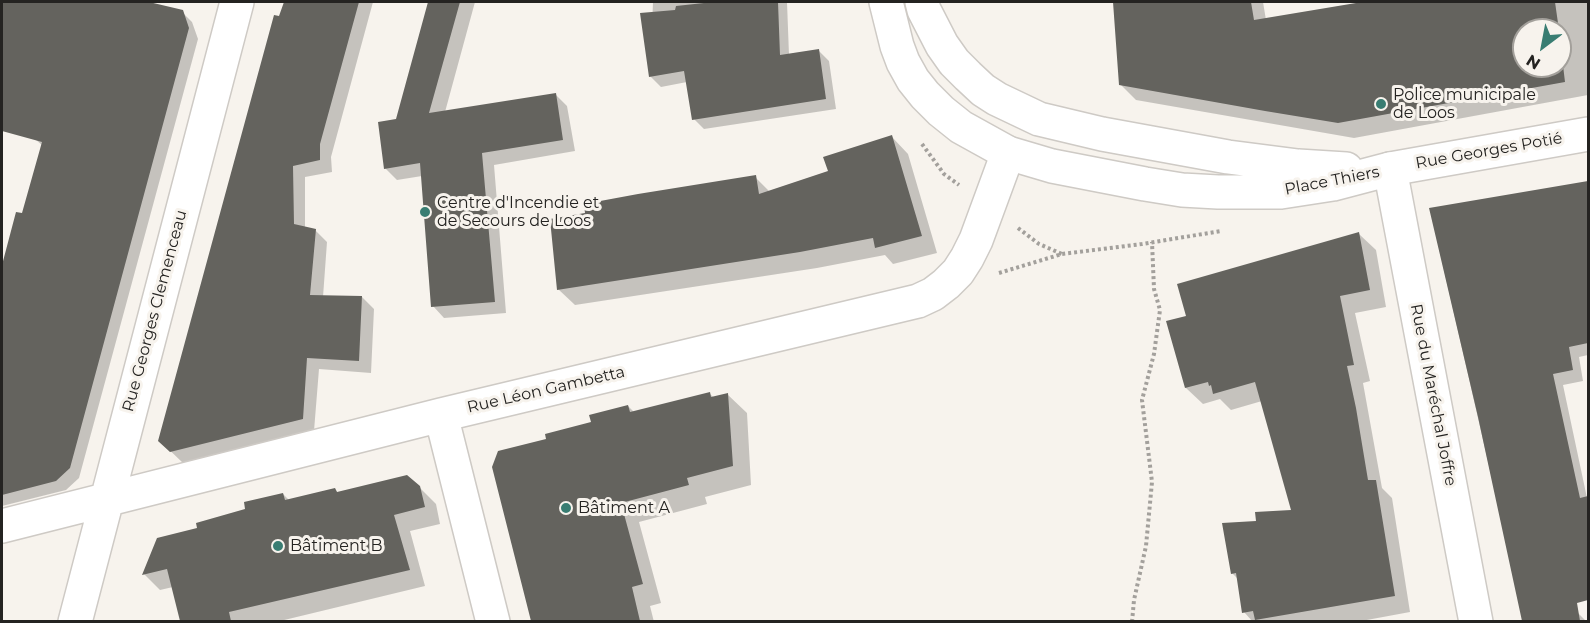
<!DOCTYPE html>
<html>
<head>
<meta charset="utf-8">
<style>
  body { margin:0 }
  #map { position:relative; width:1590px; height:623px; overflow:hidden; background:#f7f3ed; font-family:Montserrat,sans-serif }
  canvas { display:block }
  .frame { position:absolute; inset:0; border:3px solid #242321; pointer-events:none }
  .north { position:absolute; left:1512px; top:18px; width:60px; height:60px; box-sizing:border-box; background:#f7f3ed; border:2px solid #a3a09b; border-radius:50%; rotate:212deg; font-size:16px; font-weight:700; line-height:24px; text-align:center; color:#242321 }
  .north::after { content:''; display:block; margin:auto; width:21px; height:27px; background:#397d72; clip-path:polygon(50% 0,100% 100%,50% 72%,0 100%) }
</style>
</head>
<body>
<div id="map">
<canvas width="1590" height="623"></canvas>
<div class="frame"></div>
<div class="north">N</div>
</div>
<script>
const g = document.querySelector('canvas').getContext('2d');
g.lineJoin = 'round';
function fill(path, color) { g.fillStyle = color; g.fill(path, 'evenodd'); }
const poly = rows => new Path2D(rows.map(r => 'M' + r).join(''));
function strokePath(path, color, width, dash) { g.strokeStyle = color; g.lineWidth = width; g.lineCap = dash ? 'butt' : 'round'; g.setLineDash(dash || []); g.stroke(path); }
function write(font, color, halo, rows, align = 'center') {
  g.font = font + ' Montserrat,sans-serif'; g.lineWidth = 6; g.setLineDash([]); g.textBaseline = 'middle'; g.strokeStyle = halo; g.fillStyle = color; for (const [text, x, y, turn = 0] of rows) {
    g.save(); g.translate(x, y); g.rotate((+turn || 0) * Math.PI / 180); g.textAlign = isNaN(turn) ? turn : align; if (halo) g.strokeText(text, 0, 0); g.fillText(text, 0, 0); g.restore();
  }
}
const shadow = poly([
  [2,2,148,2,146,2,182,12,192,22,198,39,79,478,66,490,2,506,2,391,4,391,2,381,2,271,17,214,23,215,43,146,35,139,48,94,2,82],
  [285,2,373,2,331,157,332,172,305,177,305,228,315,230,327,242,323,297,362,297,374,309,371,373,319,369,314,431,183,463,160,441],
  [430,2,475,2,445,112,555,94,567,106,575,151,494,165,506,313,444,318,433,306,422,176,397,180,385,168,397,120],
  [653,2,787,2,789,55,819,51,829,61,836,109,704,129,694,119,687,82,661,87,650,76],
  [1114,2,1263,2,1266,20,1369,2,1588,2,1588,95,1354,138,1136,100,1120,84],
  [1524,30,1560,30,1560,66,1524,66],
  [892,137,908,154,937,253,893,264,885,255,817,268,575,305,558,289,755,177,770,192,830,172],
  [1588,182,1588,355,1579,357,1583,381,1563,385,1587,498,1588,498,1588,593,1584,594,1514,575,1430,209],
  [1359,234,1376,250,1386,307,1355,313,1370,381,1363,383,1382,488,1392,498,1410,612,1356,622,1253,622,1244,612,1239,580,1232,573,1257,523,1293,512,1262,401,1231,410,1220,399,1203,404,1186,388,1168,323,1188,317],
  [710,394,714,398,727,394,747,413,751,485,705,497,707,504,639,522,661,603,650,606,654,622,532,622,493,467,548,440,593,424,628,406,634,412],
  [419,487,436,504,440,524,410,531,425,586,276,622,181,622,173,587,160,590,144,574,198,529,283,494,289,500,334,489,338,493],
  [1578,613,1587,622,1538,622]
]);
const building = poly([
  [2,2,149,2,183,10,189,28,70,468,56,481,2,495,2,265,16,212,22,213,42,142,2,131],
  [284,2,359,2,320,144,320,160,293,166,294,224,316,229,310,295,362,296,359,361,307,358,303,419,170,452,158,441,274,15,279,16],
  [428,2,460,2,429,113,556,93,563,140,482,153,495,302,431,307,420,163,384,169,378,122,396,119],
  [713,2,778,2,780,55,819,49,826,99,692,120,684,71,649,77,640,13,675,10,676,6],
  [1113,2,1251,2,1254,20,1362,2,1555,2,1559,30,1524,30,1524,66,1560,66,1560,40,1565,82,1338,123,1265,111,1119,85],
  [892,135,922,236,875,248,873,238,800,252,557,290,550,219,585,213,584,204,638,194,756,175,759,194,828,171,823,157],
  [1588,181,1588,343,1569,347,1573,370,1553,374,1580,498,1588,496,1588,600,1577,603,1580,621,1522,621,1478,417,1429,208],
  [1359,232,1370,290,1340,296,1354,365,1347,366,1356,408,1368,480,1376,480,1395,596,1255,620,1253,611,1242,613,1236,573,1231,574,1222,523,1256,521,1255,512,1291,510,1255,382,1213,394,1211,385,1209,386,1208,382,1185,388,1166,321,1186,316,1177,284],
  [710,392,711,397,728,393,733,466,687,478,689,485,621,503,643,584,632,587,640,621,531,621,492,467,498,451,546,439,545,434,591,422,589,415,628,405,630,412],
  [407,475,420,486,425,507,394,515,410,570,229,612,231,621,180,621,167,569,142,575,157,538,197,528,196,523,245,509,244,502,283,493,285,500,335,488,337,492]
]);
const path = poly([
  [922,144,944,174,959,185],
  [1018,228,1039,244,1062,254],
  [999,273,1062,254,1142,244,1221,231],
  [1132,622,1134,600,1146,546,1152,482,1142,400,1154,354,1160,310,1154,289,1152,242]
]);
const minor = poly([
  [1390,169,1476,622],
  [441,415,493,622],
  [2,526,441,415,918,301,933,294,946,284,958,272,967,258,976,240,1008,153],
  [75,622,237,2]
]);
const major = poly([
  [886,2,897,46,903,62,913,80,925,95,941,111,961,127,1008,153,1052,166,1145,184,1182,190,1218,192,1281,192,1333,184,1390,169,1588,134],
  [922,2,924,10,942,45,954,62,968,76,983,90,997,99,1039,119,1102,134,1228,157,1298,166,1346,169]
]);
const markers = [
  [1381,104,6,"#397d72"],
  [425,212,6,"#397d72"],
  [566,508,6,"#397d72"],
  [278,546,6,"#397d72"]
];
const poiNames = [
  ["Police municipale",1393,95],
  ["de Loos",1393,113],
  ["Centre d'Incendie et",437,203],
  ["de Secours de Loos",437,221],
  ["Bâtiment A",578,508],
  ["Bâtiment B",290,546]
];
const streetNames = [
  ["Rue Georges Potié",1489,151,-10],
  ["Place Thiers",1332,181,-11],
  ["Rue Georges Clemenceau",155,311,-75],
  ["Rue Léon Gambetta",546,390,-13],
  ["Rue du Maréchal Joffre",1433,395,79]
];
fill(shadow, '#0003');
fill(building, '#64635e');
strokePath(minor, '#cecac5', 36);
strokePath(major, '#cecac5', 36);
strokePath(path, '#a3a09c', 4, [3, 3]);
strokePath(minor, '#fff', 33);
strokePath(major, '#fff', 33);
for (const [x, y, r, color] of markers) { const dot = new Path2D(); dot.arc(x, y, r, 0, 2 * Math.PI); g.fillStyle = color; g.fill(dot); strokePath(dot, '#f7f3ed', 2); }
write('16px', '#242321', '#f7f3ed', poiNames, 'left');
write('16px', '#242321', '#f7f3ed', streetNames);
</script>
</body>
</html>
